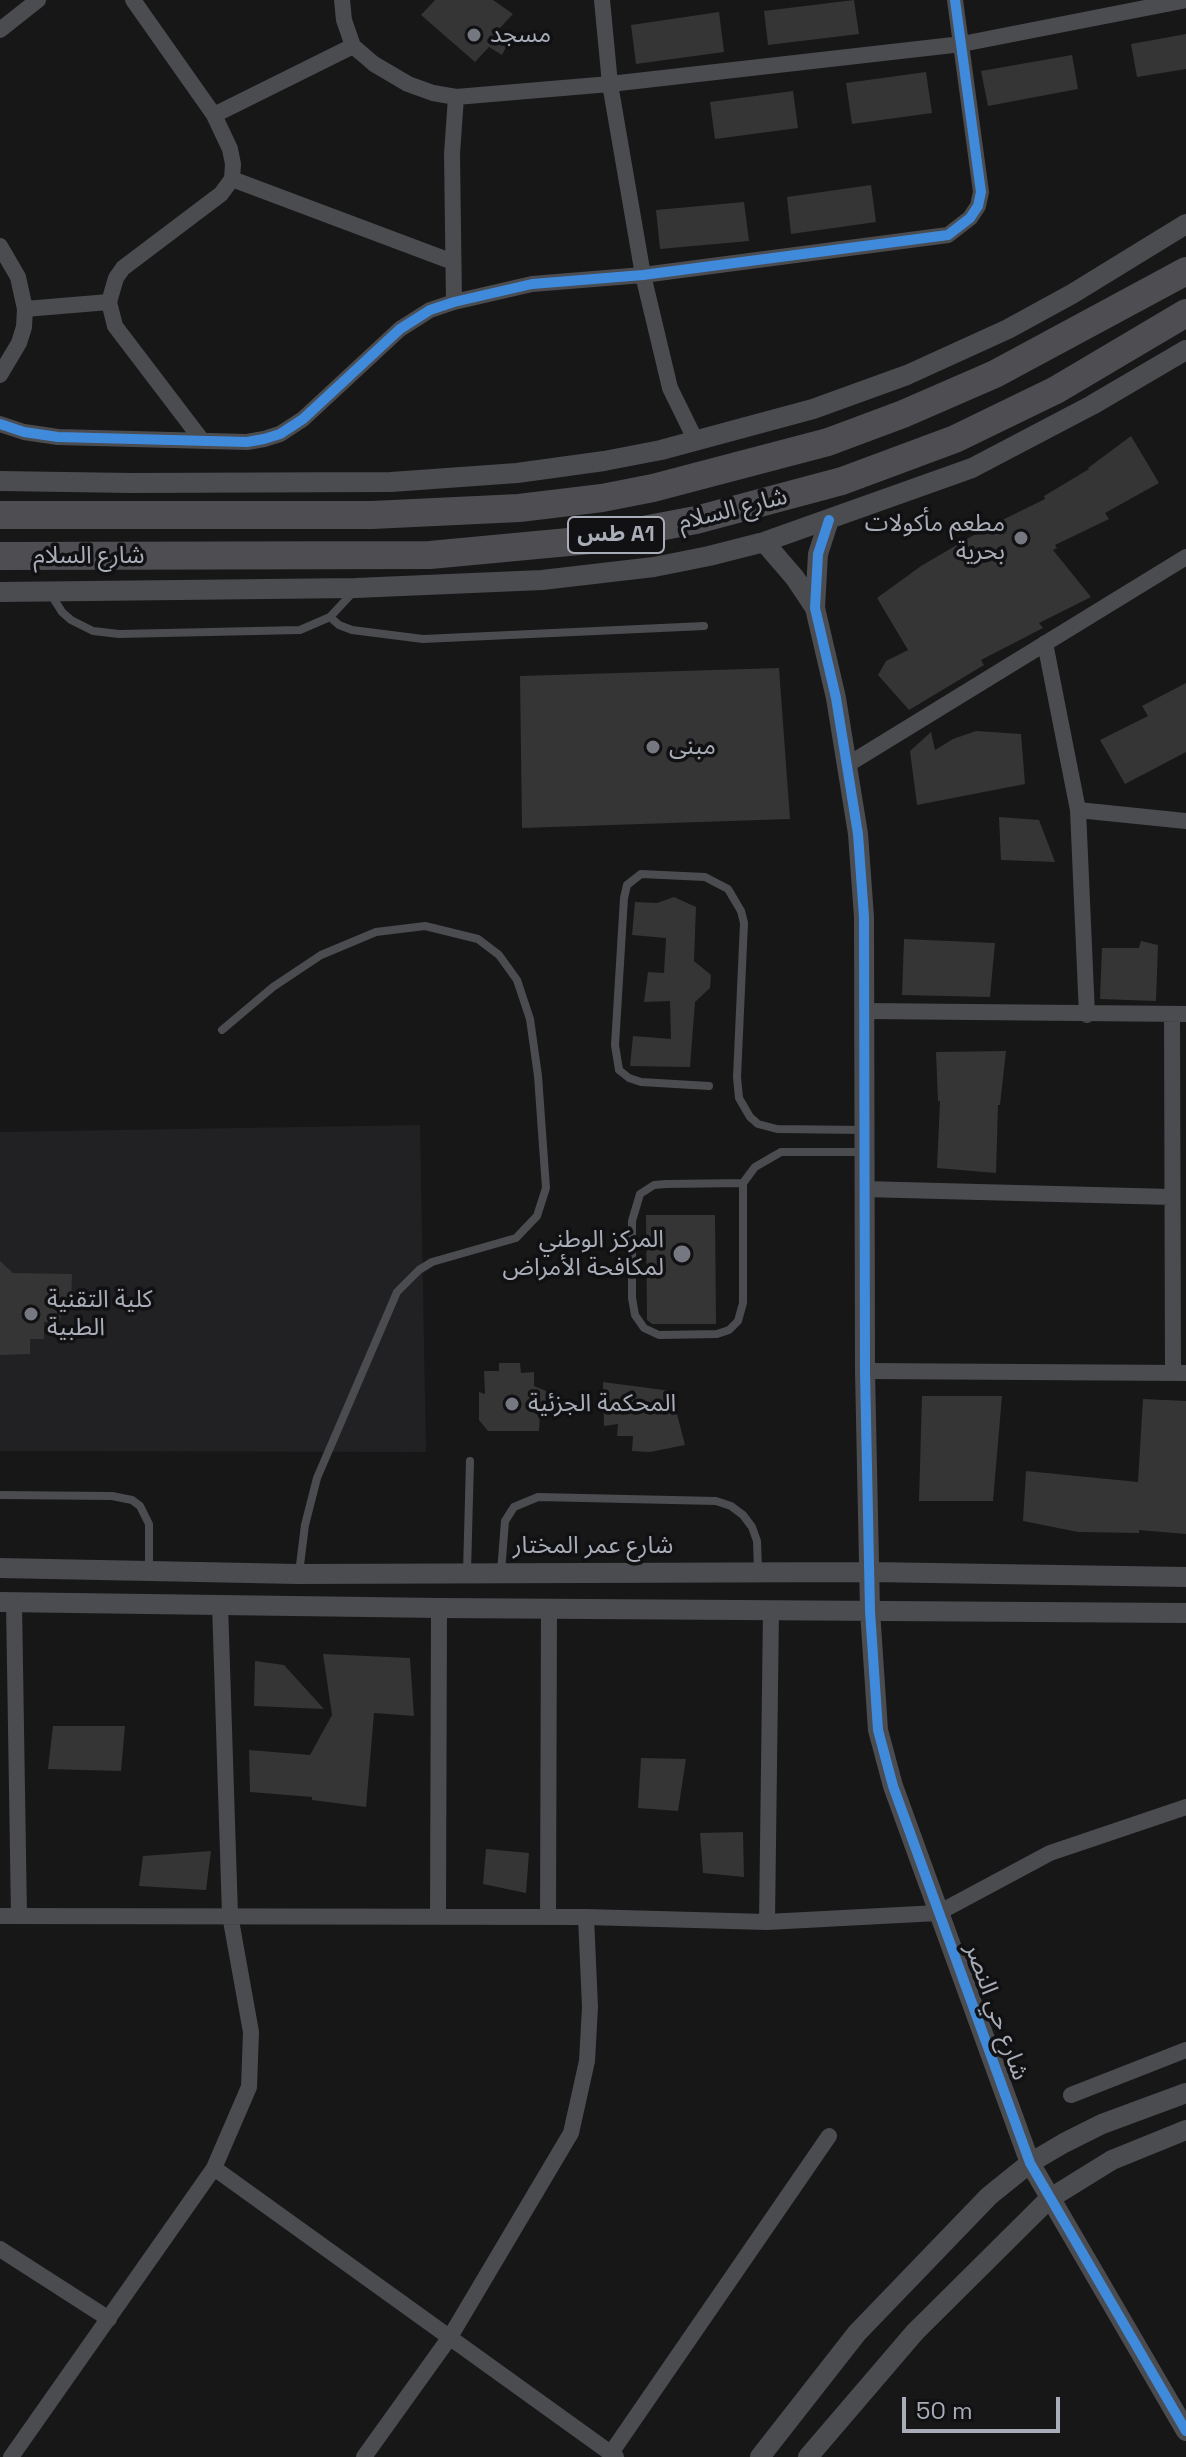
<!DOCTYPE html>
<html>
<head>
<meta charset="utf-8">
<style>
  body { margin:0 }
  #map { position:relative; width:1186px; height:2457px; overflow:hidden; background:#171717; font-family:"Space Grotesk",sans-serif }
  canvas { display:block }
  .scale { position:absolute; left:902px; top:2397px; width:158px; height:36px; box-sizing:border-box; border:4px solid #a8adb8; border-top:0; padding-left:10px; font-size:24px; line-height:28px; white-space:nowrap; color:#a8adb8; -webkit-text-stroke:6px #111113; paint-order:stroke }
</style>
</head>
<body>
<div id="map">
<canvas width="1186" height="2457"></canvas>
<div class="scale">50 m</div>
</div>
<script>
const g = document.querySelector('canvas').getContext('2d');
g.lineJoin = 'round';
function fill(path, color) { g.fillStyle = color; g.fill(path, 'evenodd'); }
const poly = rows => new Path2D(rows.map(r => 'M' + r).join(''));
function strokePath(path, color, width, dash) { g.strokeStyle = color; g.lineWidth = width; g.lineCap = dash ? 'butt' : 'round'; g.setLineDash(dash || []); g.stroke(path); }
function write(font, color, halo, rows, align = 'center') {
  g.font = font + ' "Space Grotesk","Noto Sans Arabic",sans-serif'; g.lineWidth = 7; g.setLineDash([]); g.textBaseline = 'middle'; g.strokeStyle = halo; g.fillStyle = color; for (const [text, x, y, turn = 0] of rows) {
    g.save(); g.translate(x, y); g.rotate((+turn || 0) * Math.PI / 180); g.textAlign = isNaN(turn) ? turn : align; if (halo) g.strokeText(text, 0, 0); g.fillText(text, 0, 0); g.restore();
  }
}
const built = poly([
  [420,1125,426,1452,0,1451,0,1132]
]);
const building = poly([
  [435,0,493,0,513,14,499,29,509,41,502,55,489,47,475,62,421,15],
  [854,0,859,34,768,45,764,11],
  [719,12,724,52,636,64,631,25],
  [1186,34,1186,69,1137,77,1131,44],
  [1072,55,1078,89,988,106,981,71],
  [926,72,932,113,852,124,846,83],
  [793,91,798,128,715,139,710,102],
  [871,185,876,222,791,234,787,197],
  [744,202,749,241,660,249,656,210],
  [1131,436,1159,483,1105,513,1109,519,1055,545,1057,548,1053,550,1091,597,1039,623,1043,628,981,660,984,665,909,710,878,675,886,661,908,650,877,598,921,566,984,529,1045,499,1044,496,1089,469,1088,468],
  [779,668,790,819,522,828,520,676],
  [1186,683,1186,752,1125,784,1100,740,1148,716,1142,706],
  [976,731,1021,734,1025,784,917,805,910,751,931,732,935,750,953,739],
  [999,817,1039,820,1055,862,1001,860],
  [674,897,696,907,694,961,711,975,710,988,695,1002,690,1067,630,1066,633,1036,671,1039,670,1001,644,1002,648,972,664,973,666,938,632,935,635,902,657,903],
  [904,939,995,943,990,997,902,995],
  [1141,941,1158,945,1156,1001,1100,999,1102,948,1139,948],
  [1006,1051,1000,1105,998,1105,996,1173,937,1168,940,1101,938,1101,936,1052],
  [646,1215,715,1215,716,1324,652,1324,647,1320],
  [0,1261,13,1273,72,1274,71,1304,65,1303,59,1322,44,1322,44,1339,30,1339,30,1354,0,1355],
  [499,1363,520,1363,521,1373,534,1372,534,1386,546,1391,545,1413,540,1413,539,1431,488,1431,479,1420,479,1392,485,1394,484,1371,499,1371],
  [603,1382,671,1391,685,1445,650,1452,632,1451,633,1436,617,1436,618,1424,604,1426],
  [922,1396,1002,1396,993,1501,919,1501],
  [1143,1399,1186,1401,1186,1534,1139,1530,1139,1533,1078,1532,1023,1521,1026,1471,1138,1482],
  [323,1654,410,1658,414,1716,374,1713,366,1807,312,1800,312,1797,250,1792,249,1750,310,1755,332,1715],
  [255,1661,284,1665,324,1709,254,1706],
  [53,1726,125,1726,121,1771,48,1769],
  [641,1758,686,1759,678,1811,638,1808],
  [743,1832,744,1877,703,1873,700,1833],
  [486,1849,529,1853,526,1893,483,1884],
  [211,1851,206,1890,139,1886,143,1856]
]);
const service = poly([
  [50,593,62,612,71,620,93,631,119,634,300,630,330,617,356,589],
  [330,617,339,625,352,630,423,639,704,626],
  [222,1030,273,987,321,955,376,932,425,926,478,939,499,955,517,980,530,1019,538,1076,546,1188,537,1216,516,1238,432,1262,419,1270,397,1292,317,1478,305,1525,299,1573],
  [709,1086,641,1082,629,1078,619,1070,615,1045,624,898,627,885,641,874,705,877,728,889,741,911,744,923,737,1077,739,1098,750,1117,758,1124,777,1129,863,1130],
  [743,1183,743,1303,738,1321,729,1330,717,1334,659,1335,644,1328,635,1315,632,1298,632,1221,640,1194,654,1185,666,1184,743,1183],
  [743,1183,755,1167,781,1152,862,1152],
  [0,1495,112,1496,132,1500,140,1506,149,1524,149,1570],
  [467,1572,470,1461],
  [501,1572,505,1521,514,1507,538,1497,716,1501,731,1506,743,1515,752,1527,757,1541,758,1570]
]);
const minor = poly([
  [133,0,214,115,230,149,233,164,232,179,221,194,123,268,116,278,109,302,115,326,201,439],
  [342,0,344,20,353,46,374,64,408,84,433,93,456,97,610,84,962,44,1186,0],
  [602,0,610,84,643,275,670,388,695,439],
  [0,30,38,0],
  [214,115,353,46],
  [232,179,453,262],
  [0,246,18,277,25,309,24,327,19,343,0,375],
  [454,302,452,154,456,97],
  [25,309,109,302],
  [0,424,24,432,58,437,247,442,264,439,280,434,303,419,400,329,430,310,454,302,532,284,643,275,948,235,970,218,978,206,981,192,955,0],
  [1045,643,1078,810,1087,1015],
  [847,765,1186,557],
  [1078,810,1186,821],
  [865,1011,1186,1014],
  [1172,1016,1173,1373],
  [863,1189,1172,1197],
  [865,1371,1186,1373],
  [14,1602,19,1916],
  [0,1916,586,1917,767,1922,938,1913,1050,1853,1186,1807],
  [438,1916,439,1608],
  [548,1917,549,1607],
  [767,1922,771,1610],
  [1071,2095,1186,2050],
  [214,2168,616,2457],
  [0,2249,109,2319],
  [611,2453,829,2136],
  [11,2457,214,2168,249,2087,251,2032,230,1915,220,1604],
  [364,2457,450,2337,571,2133,587,2061,590,2007,586,1917]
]);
const tertiary = poly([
  [0,481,131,483,391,482,517,473,604,461,661,450,813,409,907,375,1008,329,1072,294,1186,224],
  [829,520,818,554,815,608,836,698,858,834,864,917,865,1371,870,1611,878,1730,893,1786,1030,2163,1186,2431],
  [764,542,795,578,815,608],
  [0,592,356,588,542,580,654,567,709,556,764,542,972,468,1092,405,1186,350],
  [0,1568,298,1574,870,1572,1186,1577],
  [0,1602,439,1608,1186,1613],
  [760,2457,857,2333,989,2196,1030,2163,1064,2143,1102,2124,1186,2093],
  [808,2457,915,2332,1049,2199,1112,2160,1186,2130]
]);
const trunk = poly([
  [0,515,372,515,519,508,602,498,653,488,828,442,903,414,995,374,1186,271],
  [0,556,430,555,590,540,696,520,842,481,955,439,1056,390,1186,313]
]);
const cycleway = poly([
  [0,424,24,432,58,437,247,442,264,439,280,434,303,419,400,329,430,310,454,302,532,284,643,275,948,235,970,218,978,206,981,192,955,0],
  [829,520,818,554,815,608,836,698,858,834,864,917,865,1371,870,1611,878,1730,893,1786,1030,2163,1186,2431]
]);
const markers = [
  [474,35,8,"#757880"],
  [1021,538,8,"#757880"],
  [653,747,8,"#757880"],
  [682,1254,10,"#757880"],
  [31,1314,8,"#757880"],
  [512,1404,8,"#757880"]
];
const shields = [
  [616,535,96]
];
const shieldNames = [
  ["طس A1",616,535]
];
const poiNames = [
  ["مسجد",490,35],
  ["مطعم مأكولات",1005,524,"right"],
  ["بحرية",1005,552,"right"],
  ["مبنى",669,747],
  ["المركز الوطني",664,1240,"right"],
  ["لمكافحة الأمراض",664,1268,"right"],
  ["كلية التقنية",47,1300],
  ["الطبية",47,1328],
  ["المحكمة الجزئية",528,1404]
];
const streetNames = [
  ["شارع السلام",733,510,-14],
  ["شارع السلام",89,556],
  ["شارع عمر المختار",593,1546],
  ["شارع حي النصر",996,2012,70]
];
fill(built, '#212123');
fill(building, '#353536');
strokePath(service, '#4b4c50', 8);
strokePath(minor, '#4b4c50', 16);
strokePath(tertiary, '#4b4c50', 20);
strokePath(trunk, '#4e4e52', 28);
strokePath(cycleway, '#408adc', 10);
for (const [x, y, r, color] of markers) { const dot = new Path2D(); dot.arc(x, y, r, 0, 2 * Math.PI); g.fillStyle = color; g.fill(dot); strokePath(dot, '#111113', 3); }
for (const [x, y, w] of shields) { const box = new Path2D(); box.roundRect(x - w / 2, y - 18, w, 36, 6); g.fillStyle = '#111113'; g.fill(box); strokePath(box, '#a8adb8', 2); }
write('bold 22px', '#a8adb8', null, shieldNames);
write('24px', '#a8adb8', '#111113', poiNames, 'left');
write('24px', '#a8adb8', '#111113', streetNames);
</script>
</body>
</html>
